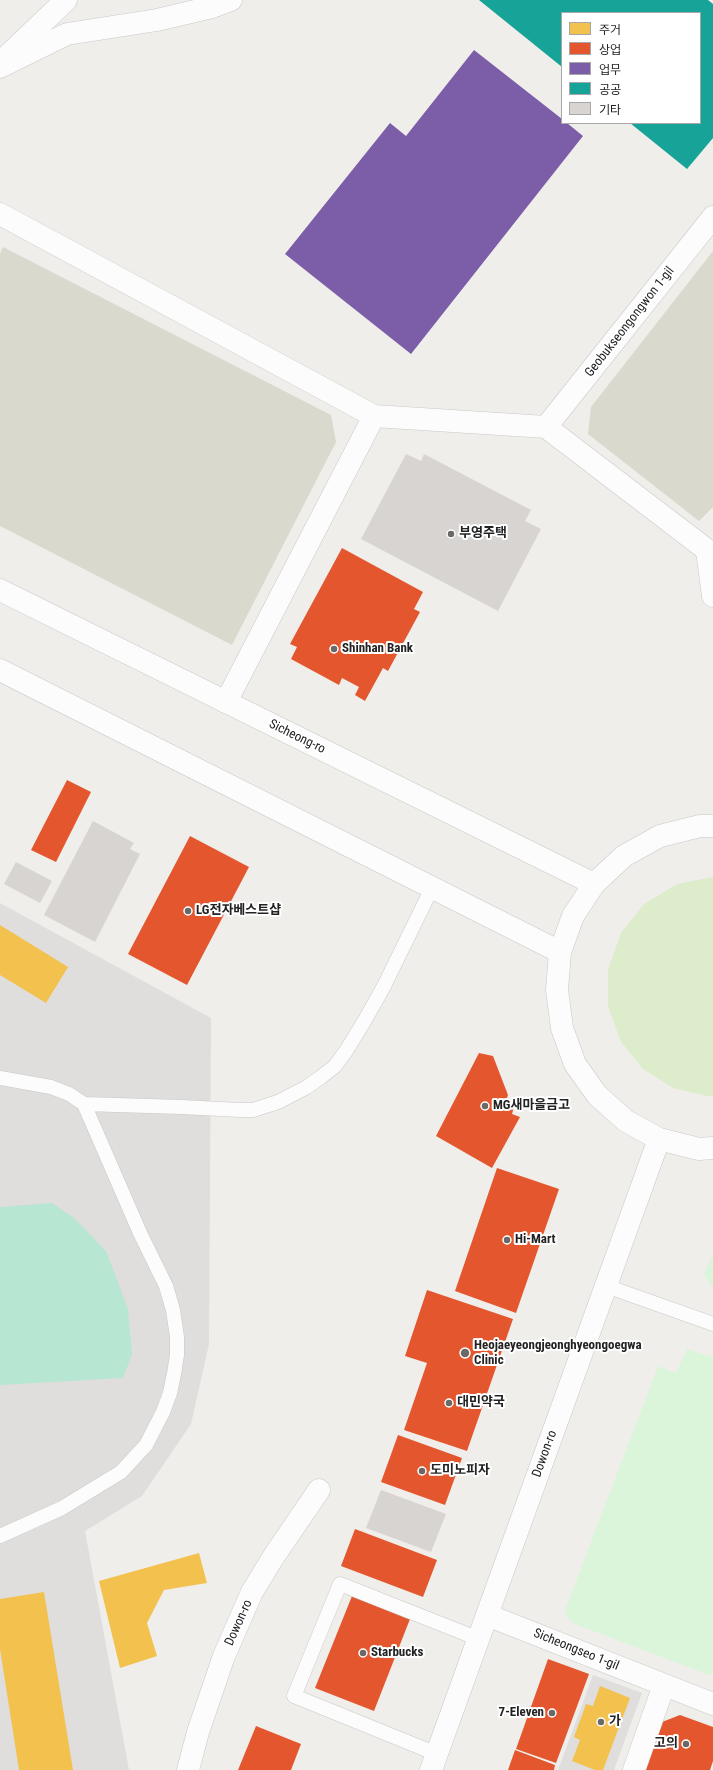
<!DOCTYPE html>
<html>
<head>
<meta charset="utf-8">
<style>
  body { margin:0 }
  #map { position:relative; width:713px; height:1770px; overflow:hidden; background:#f0eeeb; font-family:"Roboto Condensed","Noto Sans KR",sans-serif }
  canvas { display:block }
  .legend { position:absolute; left:561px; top:12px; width:140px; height:112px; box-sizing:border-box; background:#fff; border:1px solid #a7a7a7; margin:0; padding:5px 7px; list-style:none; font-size:12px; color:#222 }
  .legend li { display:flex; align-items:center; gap:8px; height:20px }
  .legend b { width:20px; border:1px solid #a7a7a7 }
</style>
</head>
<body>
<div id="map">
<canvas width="713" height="1770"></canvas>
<ul class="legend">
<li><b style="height:11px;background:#f2c14e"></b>주거</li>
<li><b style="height:11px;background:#e4572e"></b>상업</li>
<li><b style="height:11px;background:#7b5ea7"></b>업무</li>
<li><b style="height:11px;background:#17a398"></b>공공</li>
<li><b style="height:11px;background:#d7d4d2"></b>기타</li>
</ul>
</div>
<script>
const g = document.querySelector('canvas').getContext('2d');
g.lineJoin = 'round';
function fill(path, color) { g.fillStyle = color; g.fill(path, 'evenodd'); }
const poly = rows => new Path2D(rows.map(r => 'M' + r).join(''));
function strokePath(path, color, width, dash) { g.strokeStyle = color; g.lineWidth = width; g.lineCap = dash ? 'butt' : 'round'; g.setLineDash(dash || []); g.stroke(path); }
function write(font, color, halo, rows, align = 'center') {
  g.font = font + ' "Roboto Condensed","Noto Sans KR",sans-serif'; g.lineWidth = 4; g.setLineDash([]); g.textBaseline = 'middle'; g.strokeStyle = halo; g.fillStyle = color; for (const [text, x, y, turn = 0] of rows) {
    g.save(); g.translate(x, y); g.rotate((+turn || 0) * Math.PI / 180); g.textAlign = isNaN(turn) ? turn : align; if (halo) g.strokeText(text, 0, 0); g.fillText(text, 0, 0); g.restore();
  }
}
const residential = poly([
  [0,903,211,1018,209,1344,191,1424,142,1496,85,1531,129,1770,0,1770],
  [593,1675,642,1693,614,1770,558,1770]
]);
const construction = poly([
  [3,247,331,415,336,442,232,645,0,526,0,254],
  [713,251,713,507,699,521,588,434,591,407]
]);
const grass = poly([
  [713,877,713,1096,707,1096,673,1088,643,1069,621,1042,608,1007,608,969,621,933,644,904,677,884]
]);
const park = poly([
  [713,1253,713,1289,704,1275],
  [687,1349,713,1357,713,1674,709,1675,575,1624,568,1618,565,1610,658,1366,676,1373]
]);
const pitch = poly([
  [52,1203,74,1218,106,1251,128,1309,132,1354,123,1378,0,1385,0,1207]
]);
const homes = poly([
  [0,925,68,967,46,1003,0,975],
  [199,1553,207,1583,164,1590,147,1623,157,1656,120,1668,99,1581],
  [44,1592,73,1770,19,1770,0,1649,0,1599],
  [600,1686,630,1698,603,1770,595,1770,572,1761,580,1740,574,1737,586,1704,593,1706]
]);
const shops = poly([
  [342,548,423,592,414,609,420,612,388,671,383,668,365,701,355,695,359,687,342,678,339,685,291,659,297,647,290,644],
  [67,780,91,792,56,862,31,850],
  [190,836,249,867,187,985,128,954],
  [479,1053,493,1056,508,1095,507,1098,513,1102,514,1107,512,1114,520,1117,492,1168,436,1136],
  [497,1168,559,1189,516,1313,455,1291],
  [427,1290,513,1319,467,1451,404,1430,427,1363,405,1356],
  [398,1435,462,1458,445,1505,381,1482],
  [355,1529,437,1560,423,1597,341,1566],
  [352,1596,410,1619,374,1711,315,1688],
  [548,1659,589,1674,556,1763,516,1749],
  [680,1715,713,1727,713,1761,710,1770,645,1770,662,1722],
  [256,1726,301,1744,291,1770,238,1770],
  [515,1750,555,1765,554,1770,508,1770]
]);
const offices = poly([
  [474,50,562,119,562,123,567,123,583,136,411,354,285,254,390,123,406,136]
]);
const public = poly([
  [479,0,708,0,713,4,713,138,687,169,630,123,700,123,700,13,562,13,562,67]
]);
const building = poly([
  [406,454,421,461,424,454,531,510,525,521,541,529,498,611,361,539],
  [93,821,134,843,130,849,140,854,95,942,44,915],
  [16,862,52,881,40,903,4,884],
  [381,1490,446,1514,431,1552,366,1528]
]);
const service = poly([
  [0,1078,51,1087,69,1094,84,1104,181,1107,240,1110,253,1110,278,1102,307,1087,321,1077,335,1066,346,1051,365,1020,384,986,432,888],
  [606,1286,713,1324],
  [0,1536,62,1508,121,1472,146,1445,163,1412,170,1393,174,1374,177,1355,177,1337,173,1310,166,1286,140,1233,84,1104],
  [437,1754,294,1696,340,1584,479,1639]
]);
const minor = poly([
  [0,67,67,34,157,20,212,7,231,0],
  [0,214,374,416,546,427,707,550,713,596],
  [546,427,713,217],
  [226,702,374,416],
  [487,1615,713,1704],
  [188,1770,198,1732,224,1656,252,1592,274,1556,319,1490],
  [634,1770,664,1685]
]);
const tertiary = poly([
  [0,63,66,0],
  [0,590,594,884],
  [0,670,560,952],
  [713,826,700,826,660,836,624,856,594,884,573,916,560,952,557,990,562,1028,575,1064,597,1095,626,1121,659,1139,699,1149,713,1148],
  [431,1770,659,1139]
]);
const markers = [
  [451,534,4,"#6a6968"],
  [334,649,4,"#6a6968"],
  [188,911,4,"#6a6968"],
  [485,1106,4,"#6a6968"],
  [507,1240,4,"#6a6968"],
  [465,1353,5,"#6a6968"],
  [449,1403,4,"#6a6968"],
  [422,1471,4,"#6a6968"],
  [363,1653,4,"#6a6968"],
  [552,1713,4,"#6a6968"],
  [601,1722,4,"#6a6968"],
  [686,1744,4,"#6a6968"]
];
const streetNames = [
  ["Geobukseongongwon 1-gil",630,322,-52],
  ["Sicheong-ro",297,737,26],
  ["Dowon-ro",545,1454,-70],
  ["Dowon-ro",239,1623,-66],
  ["Sicheongseo 1-gil",576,1650,22]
];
const poiNames = [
  ["부영주택",459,534],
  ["Shinhan Bank",342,649],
  ["LG전자베스트샵",196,911],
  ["MG새마을금고",493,1106],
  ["Hi-Mart",515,1240],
  ["Heojaeyeongjeonghyeongoegwa",474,1346],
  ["Clinic",474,1361],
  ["대민약국",457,1403],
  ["도미노피자",430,1471],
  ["Starbucks",371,1653],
  ["7-Eleven",544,1713,"right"],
  ["가",609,1722],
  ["고의",678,1744,"right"]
];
fill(residential, '#dfdedc');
fill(construction, '#d9d9cd');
fill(grass, '#ddeccb');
fill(park, '#daf5da');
fill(pitch, '#b7e6d2');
fill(homes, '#f2c14e');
fill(shops, '#e4572e');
fill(offices, '#7b5ea7');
fill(public, '#17a398');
fill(building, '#d7d4d2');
strokePath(service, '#c9c8c7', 15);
strokePath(minor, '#c9c8c7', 23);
strokePath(tertiary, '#c9c8c7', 23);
strokePath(service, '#fdfcfc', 14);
strokePath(minor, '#fdfcfc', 22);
strokePath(tertiary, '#fdfcfc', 22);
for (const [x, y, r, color] of markers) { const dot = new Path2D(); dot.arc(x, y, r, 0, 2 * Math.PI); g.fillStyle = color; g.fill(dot); strokePath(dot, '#fff', 1.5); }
write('13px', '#222', '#fff', streetNames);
write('bold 13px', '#222', '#fff', poiNames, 'left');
</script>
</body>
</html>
